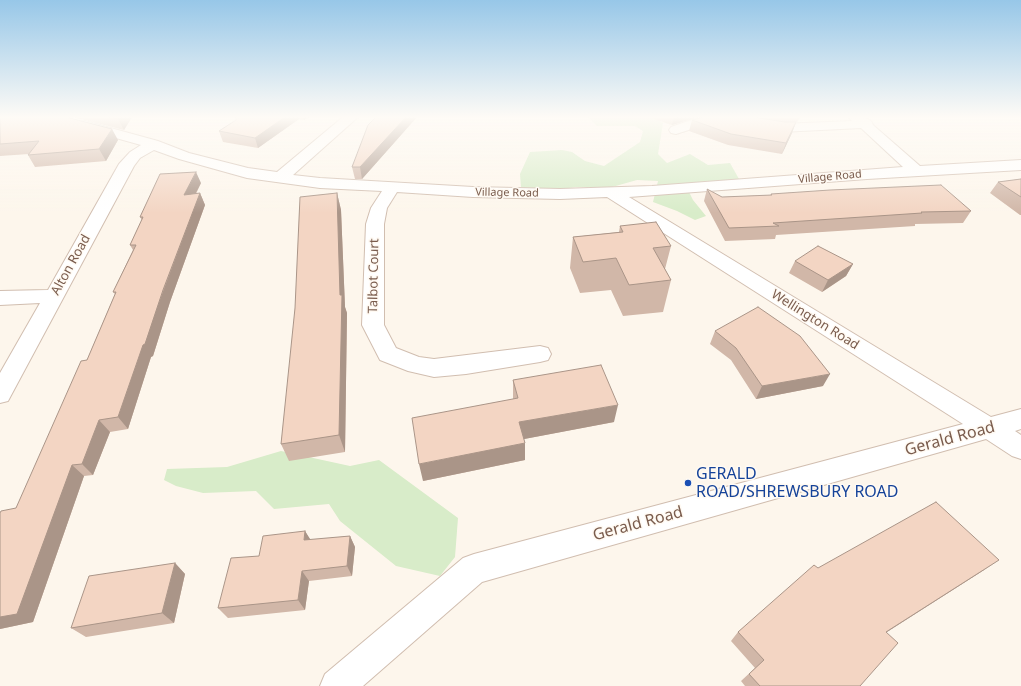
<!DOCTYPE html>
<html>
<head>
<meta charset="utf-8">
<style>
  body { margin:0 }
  canvas { display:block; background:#fdf6ec }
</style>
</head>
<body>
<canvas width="1021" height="686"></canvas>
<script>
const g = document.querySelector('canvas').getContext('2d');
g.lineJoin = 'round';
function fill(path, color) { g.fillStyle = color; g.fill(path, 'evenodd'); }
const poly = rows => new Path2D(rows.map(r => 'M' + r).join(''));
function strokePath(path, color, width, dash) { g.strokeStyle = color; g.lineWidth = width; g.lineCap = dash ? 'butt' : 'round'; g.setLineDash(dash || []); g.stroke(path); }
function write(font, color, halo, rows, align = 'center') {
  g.font = font + ' "Noto Sans",sans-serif'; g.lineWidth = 3; g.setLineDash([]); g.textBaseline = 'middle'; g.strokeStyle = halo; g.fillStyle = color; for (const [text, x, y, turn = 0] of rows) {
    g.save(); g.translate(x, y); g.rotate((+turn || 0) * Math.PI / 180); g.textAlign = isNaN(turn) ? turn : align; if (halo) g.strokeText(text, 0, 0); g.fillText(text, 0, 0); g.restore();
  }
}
const green = poly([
  [588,117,653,117,663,123,658,154,667,163,690,154,708,165,730,163,739,179,714,183,689,192,693,200,706,216,695,220,677,211,653,202,658,181,637,180,612,187,576,187,540,192,521,187,520,174,530,152,562,150,572,152,585,161,604,166,640,142,643,131,635,126,597,126],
  [281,451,350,466,379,460,458,518,455,557,440,576,396,566,340,521,329,504,274,509,256,491,203,493,176,486,164,480,167,469,227,467]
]);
const minor = poly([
  [343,117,358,117,293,175,320,178,473,187,560,189,652,186,903,167,861,128,781,132,760,128,758,125,760,122,765,121,781,124,852,121,849,117,864,117,871,121,873,125,920,166,1021,160,1021,170,867,179,629,197,991,417,1021,409,1021,429,1015,431,1021,435,1021,459,1012,456,986,439,482,582,363,686,320,686,325,674,463,558,474,554,963,424,607,197,560,199,473,197,397,192,387,208,384,224,384,325,396,348,419,357,434,359,540,346,548,348,551,354,548,360,540,362,466,374,434,377,408,371,380,360,362,325,366,224,371,208,382,191,320,188,247,178,179,159,154,150,140,158,134,166,8,401,0,403,0,373,40,303,0,305,0,291,48,290,119,164,130,152,141,145,80,128,78,125,80,122,85,121,158,141,189,153,248,168,277,172,343,117],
  [719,117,724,118,726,121,724,124,701,126,676,134,671,133,669,130,671,127,694,119,719,117]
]);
const wall = poly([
  [0,117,118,140,106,161,35,167,28,155,29,154,0,156],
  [73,117,132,117,124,130],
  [236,117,309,117,304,120,299,119,258,148,223,142,219,131,236,120],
  [376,117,417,117,362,179,355,179,352,167],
  [648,117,698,117,672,125],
  [704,117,800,117,797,122,796,122,792,133,782,154,728,145,689,131,692,120],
  [1021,179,1021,215,1020,215,990,193,998,182],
  [201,183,196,194,200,193,205,205,170,302,153,356,151,357,128,429,110,432,93,475,84,476,33,622,0,629,0,513,16,508,87,360,115,294,113,292,133,250,130,245,142,220,140,217],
  [707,189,722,197,770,195,771,194,971,211,963,223,915,224,915,226,776,235,775,239,725,241,704,201],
  [337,193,341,210,345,307,347,313,345,452,289,461,281,444],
  [620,226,671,246,665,269,671,280,663,312,623,316,611,290,580,293,570,268,573,237,619,232],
  [795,261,853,264,846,276,822,292,789,273],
  [715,331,823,386,756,399,731,360,710,344],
  [513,380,614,422,524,439,525,443,525,460,423,481,513,399],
  [305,531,310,540,350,536,355,547,352,576,309,581,305,610,228,618,218,608,259,556],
  [175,563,185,574,174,623,86,637,71,628],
  [818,568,984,570,886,632,860,686,745,686,741,681,755,668,731,641,738,632]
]);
const shadedWall = poly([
  [120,117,132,117,124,130,118,119],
  [285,117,299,117,299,119,258,148,255,138],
  [303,117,309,117,304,120],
  [406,117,417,117,362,179,360,167],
  [674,117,698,117,672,125],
  [796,122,792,133,782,154,786,143],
  [112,129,118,140,106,161,99,149],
  [196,172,201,183,189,206,184,195],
  [200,193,205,205,170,302,153,356,151,357,128,429,118,417,143,345],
  [337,193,341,210,345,307,347,313,345,452,339,435],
  [853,264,846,276,822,292,828,280],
  [830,374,823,386,756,399,762,386],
  [618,405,614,422,519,440,519,422],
  [99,420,110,432,93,475,82,464],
  [525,443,525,460,423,481,419,464],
  [72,465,84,476,33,622,0,629,0,617],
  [305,531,312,542,304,540],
  [350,536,355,547,352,576,347,566],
  [999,560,984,570,873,641,886,632],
  [175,563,185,574,174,623,162,613],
  [302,571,309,581,305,610,298,600]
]);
const building = poly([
  [0,117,66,117,112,129,99,149,28,155,39,141,0,144,0,117],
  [109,117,120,117,118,119,109,117],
  [236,117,285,117,255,138,219,131,236,120,236,117],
  [376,117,406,117,360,167,352,167,368,125,376,117],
  [704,117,753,117,785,122,796,122,786,143,731,134,692,120,704,117],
  [196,172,184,195,200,193,163,290,145,344,143,345,118,417,99,420,82,464,72,465,17,614,0,617,0,513,1,511,16,508,81,361,87,360,116,292,113,292,136,245,130,245,143,217,140,217,160,174,196,172],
  [1021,179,1021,197,998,182,1021,179],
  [941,185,971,211,921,212,922,213,773,223,779,226,729,228,707,189,722,197,772,195,771,194,830,190,941,185],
  [337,193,340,295,342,295,339,435,281,444,295,308,300,197,337,193],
  [656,222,671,246,653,248,671,280,629,285,616,258,583,262,573,237,623,232,620,226,656,222],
  [818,246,853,264,828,280,795,261,818,246],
  [758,307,800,336,830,374,762,386,736,348,715,331,758,307],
  [601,365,618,405,519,422,525,443,419,464,412,418,518,398,513,380,601,365],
  [936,502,999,560,886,632,898,643,860,686,760,686,749,674,764,660,738,632,814,565,818,568,936,502],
  [305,531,304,540,350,536,347,566,302,571,298,600,218,608,231,558,259,556,263,536,305,531],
  [175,563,162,613,71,628,89,576,175,563]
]);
const markers = [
  [688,483,4,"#1a4fb4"]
];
const farStreetnames = [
  ["Village Road",830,177,-5],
  ["Village Road",507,193,1]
];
const streetNames = [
  ["Alton Road",71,265,-61],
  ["Talbot Court",374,276,-89],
  ["Wellington Road",815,320,32]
];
const nearStreetnames = [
  ["Gerald Road",950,439,-15],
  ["Gerald Road",638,524,-15]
];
const nearTransitnames = [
  ["GERALD",696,474],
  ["ROAD/SHREWSBURY ROAD",696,492]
];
fill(green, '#d8ecc9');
strokePath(minor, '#d1beb0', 2);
fill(minor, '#fff');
fill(wall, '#d1b7a8');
fill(shadedWall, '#aa9588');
fill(building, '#f3d5c3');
strokePath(building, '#aa9588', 1);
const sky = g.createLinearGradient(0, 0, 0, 213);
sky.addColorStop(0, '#97c7e8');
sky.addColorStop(0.55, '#fefbf6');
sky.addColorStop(1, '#fefbf600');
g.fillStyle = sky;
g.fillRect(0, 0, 1021, 213);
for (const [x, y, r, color] of markers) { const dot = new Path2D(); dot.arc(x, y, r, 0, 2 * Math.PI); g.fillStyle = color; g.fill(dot); strokePath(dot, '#fffaf3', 1.5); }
write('11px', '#7a5c4d', '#fffaf3', farStreetnames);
write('13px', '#7a5c4d', '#fffaf3', streetNames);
write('16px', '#7a5c4d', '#fffaf3', nearStreetnames);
write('16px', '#164399', '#fffaf3', nearTransitnames, 'left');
</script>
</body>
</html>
